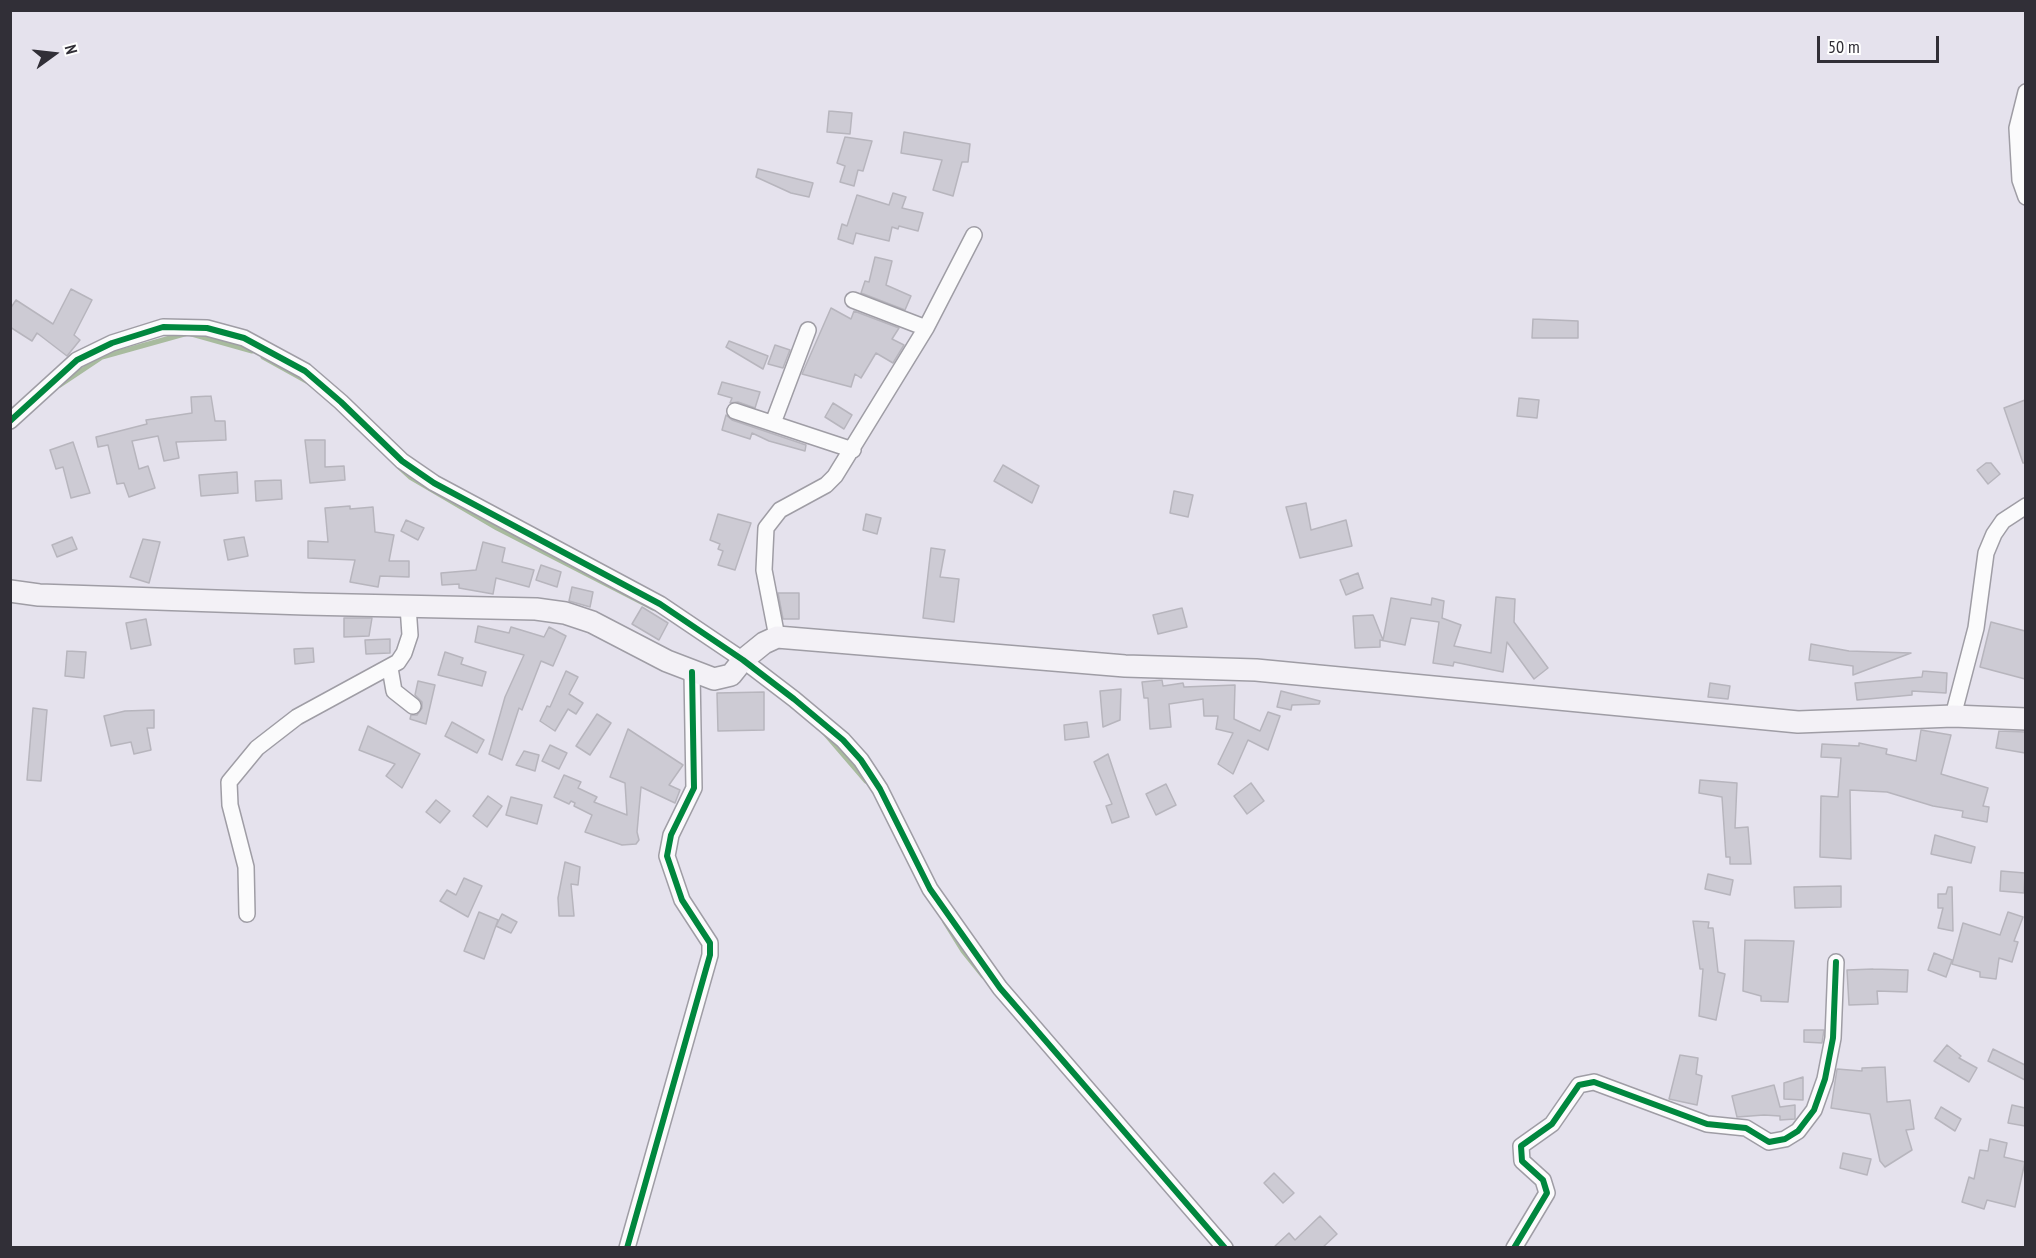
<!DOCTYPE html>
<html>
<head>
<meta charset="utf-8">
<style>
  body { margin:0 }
  #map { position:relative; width:2036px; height:1258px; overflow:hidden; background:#e5e2ed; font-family:"PT Sans Narrow",sans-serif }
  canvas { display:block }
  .frame { position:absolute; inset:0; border:12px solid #312f37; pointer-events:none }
  .north { position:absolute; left:24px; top:24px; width:60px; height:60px; -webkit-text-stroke:4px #fff; paint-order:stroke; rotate:75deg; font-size:16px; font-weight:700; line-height:24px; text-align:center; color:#312f37 }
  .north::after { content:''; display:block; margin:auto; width:21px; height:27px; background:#312f37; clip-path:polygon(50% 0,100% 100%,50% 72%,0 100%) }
  .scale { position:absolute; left:1817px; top:36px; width:122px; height:27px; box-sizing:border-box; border:3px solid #312f37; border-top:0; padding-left:8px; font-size:18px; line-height:21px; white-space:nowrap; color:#312f37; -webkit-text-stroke:4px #fff; paint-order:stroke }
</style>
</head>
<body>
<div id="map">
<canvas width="2036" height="1258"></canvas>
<div class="frame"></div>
<div class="north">N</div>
<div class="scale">50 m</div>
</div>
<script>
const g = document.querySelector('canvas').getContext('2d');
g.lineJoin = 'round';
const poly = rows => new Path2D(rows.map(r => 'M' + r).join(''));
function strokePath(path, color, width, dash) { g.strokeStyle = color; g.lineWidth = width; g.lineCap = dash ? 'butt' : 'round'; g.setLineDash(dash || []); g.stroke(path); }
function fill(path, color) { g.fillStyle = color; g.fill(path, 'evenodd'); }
const stream = poly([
  [263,357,310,383],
  [60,385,102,357,188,333,252,351],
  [399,467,410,477,497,528,653,608],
  [823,731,866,781],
  [945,922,963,951,983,976]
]);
const building = poly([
  [829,111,852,113,850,134,827,132,829,111],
  [904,132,970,144,968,162,962,162,953,196,933,190,942,160,901,153,904,132],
  [845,137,872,141,863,171,858,170,854,186,840,182,845,166,837,163,845,137],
  [758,169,813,183,809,197,791,193,756,177,758,169],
  [893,193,906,197,902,208,923,213,918,231,899,226,898,229,892,227,889,241,856,233,853,244,838,239,842,224,847,226,857,195,889,205,893,193],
  [875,257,892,261,886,285,911,296,905,310,861,293,865,281,869,282,875,257],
  [71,289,92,300,74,335,80,340,67,356,37,333,32,341,10,327,10,309,16,300,53,324,71,289],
  [831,308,851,319,854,311,899,328,892,339,904,345,893,363,876,353,861,378,855,374,851,387,802,374,831,308],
  [1533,319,1578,321,1578,338,1532,338,1533,319],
  [729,341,768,356,763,369,726,347,729,341],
  [775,345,790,350,783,368,768,364,775,345],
  [722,382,760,392,755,408,738,402,730,403,732,398,718,394,722,382],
  [211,396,215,421,225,421,226,440,176,442,179,458,164,461,158,436,132,441,139,469,148,466,155,488,129,497,124,483,117,484,108,445,98,447,96,437,147,424,146,420,192,413,191,397,211,396],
  [1519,398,1539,400,1537,418,1517,416,1519,398],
  [2025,400,2025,463,2023,463,2004,408,2025,400],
  [833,403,852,415,844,429,825,417,833,403],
  [726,415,732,420,806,445,805,451,769,441,752,433,750,439,722,430,726,415],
  [305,440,325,440,325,467,344,466,345,480,310,483,305,440],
  [73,442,90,493,71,498,63,467,56,469,50,450,73,442],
  [1986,463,1991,463,2000,474,1988,484,1977,470,1986,463],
  [1003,465,1039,486,1032,503,994,481,1003,465],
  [237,472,238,493,201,496,199,475,237,472],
  [281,480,282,499,256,501,255,481,281,480],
  [1174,491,1193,495,1188,517,1170,513,1174,491],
  [1306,503,1311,530,1346,520,1352,546,1300,558,1286,507,1306,503],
  [350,506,350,509,373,507,375,532,394,535,389,561,409,561,409,577,380,576,378,587,350,582,355,560,308,558,308,541,328,542,325,508,350,506],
  [718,514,751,523,735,570,718,565,723,551,718,549,720,544,710,540,718,514],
  [866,514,881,518,877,534,863,530,866,514],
  [406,520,424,528,418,540,401,531,406,520],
  [72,537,77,549,57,557,52,545,72,537],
  [244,537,248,556,228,560,224,540,244,537],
  [143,539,160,542,149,583,130,577,143,539],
  [483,542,505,548,502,562,534,570,529,587,496,578,493,594,459,588,459,584,442,585,441,573,476,570,483,542],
  [931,548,945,550,940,577,959,579,954,622,923,618,931,548],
  [541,565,561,572,557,587,536,580,541,565],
  [1358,573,1363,588,1346,595,1340,580,1358,573],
  [572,587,593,592,590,607,569,601,572,587],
  [778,593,799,593,799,619,783,619,778,593],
  [1496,597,1515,599,1514,622,1548,668,1534,679,1507,642,1503,672,1454,662,1453,666,1433,663,1439,622,1411,618,1405,645,1380,640,1380,647,1355,648,1353,616,1373,615,1383,640,1391,598,1431,605,1432,598,1444,601,1442,618,1461,625,1454,646,1491,653,1496,597],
  [642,607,668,623,659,640,632,624,642,607],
  [1182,608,1187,627,1158,634,1153,615,1182,608],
  [344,618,372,618,369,636,344,637,344,618],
  [146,619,151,645,131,649,126,623,146,619],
  [1991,622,2025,631,2025,679,1980,667,1991,622],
  [478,626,509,633,511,627,544,637,549,627,566,636,553,666,541,661,522,710,519,708,502,760,489,754,505,697,524,655,475,642,478,626],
  [390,639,390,653,366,654,365,640,390,639],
  [1811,644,1849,651,1911,653,1853,675,1853,666,1809,660,1811,644],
  [313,648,314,662,295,664,294,649,313,648],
  [67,651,86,652,84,678,65,676,67,651],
  [445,652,463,658,461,664,486,672,482,686,438,675,445,652],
  [566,671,578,677,569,694,583,703,576,714,568,709,555,731,540,721,547,706,550,707,566,671],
  [1923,671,1947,673,1946,693,1912,691,1912,695,1857,700,1855,683,1922,677,1923,671],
  [1162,680,1163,686,1183,683,1184,687,1235,685,1234,719,1260,731,1268,712,1280,716,1268,750,1248,740,1233,774,1218,764,1233,733,1216,729,1218,716,1204,716,1203,699,1169,704,1171,727,1150,729,1148,698,1144,698,1142,682,1162,680],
  [418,681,435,685,426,724,410,719,411,715,417,715,422,708,422,702,415,695,418,681],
  [1710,683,1730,686,1728,699,1708,697,1710,683],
  [1121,689,1120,720,1103,727,1100,691,1121,689],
  [1281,691,1320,701,1319,704,1292,705,1291,710,1277,707,1281,691],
  [764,692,764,730,718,731,717,693,764,692],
  [33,708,47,710,41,781,27,780,33,708],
  [154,710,154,728,147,728,151,750,134,754,131,742,111,746,104,716,125,711,154,710],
  [597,714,611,723,590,755,576,746,597,714],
  [452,722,484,740,477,753,445,736,452,722],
  [1087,722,1089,737,1065,740,1064,725,1087,722],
  [368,726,420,754,402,788,386,776,395,764,359,750,368,726],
  [628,729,683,765,669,785,680,790,675,803,641,787,637,832,639,840,636,844,622,845,585,832,592,815,574,806,575,803,571,801,569,804,554,797,564,775,581,782,578,788,597,797,594,802,627,815,625,783,610,777,628,729],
  [1921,730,1951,735,1941,774,1988,788,1983,806,1989,807,1987,822,1962,817,1963,811,1933,806,1887,792,1850,790,1851,859,1820,857,1821,796,1838,797,1841,758,1821,757,1822,744,1859,746,1859,743,1887,749,1886,754,1916,761,1921,730],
  [1999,731,2025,732,2025,753,1996,748,1999,731],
  [550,745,567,753,559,769,542,761,550,745],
  [524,751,539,755,535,771,516,765,524,751],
  [1108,754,1129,817,1112,823,1106,806,1112,804,1094,762,1108,754],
  [1700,780,1737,783,1735,828,1748,827,1751,864,1730,864,1730,857,1726,857,1722,797,1699,793,1700,780],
  [1251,783,1264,801,1247,814,1234,796,1251,783],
  [1166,784,1176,805,1156,815,1146,794,1166,784],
  [488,796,502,806,487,827,473,816,488,796],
  [511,797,542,805,537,824,506,815,511,797],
  [436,800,450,811,440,823,426,812,436,800],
  [1935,835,1975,847,1971,863,1931,854,1935,835],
  [565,862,580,867,578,885,571,884,574,916,559,916,558,898,565,862],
  [2001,871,2025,873,2024,893,2000,891,2001,871],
  [1708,874,1733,880,1730,895,1705,889,1708,874],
  [464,878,482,886,468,917,440,901,447,890,456,895,464,878],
  [1841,886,1841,907,1795,908,1794,887,1841,886],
  [1948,887,1952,887,1953,931,1938,928,1943,908,1938,908,1938,894,1946,894,1948,887],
  [479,912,498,920,484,959,464,951,479,912],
  [2008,912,2023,917,2014,941,2018,942,2012,962,1999,958,1996,979,1980,977,1980,972,1952,964,1963,923,2000,935,2008,912],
  [502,914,517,922,511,933,496,926,502,914],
  [1693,921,1709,922,1708,928,1713,928,1718,972,1725,974,1716,1020,1699,1016,1703,969,1700,969,1693,921],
  [1745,940,1794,941,1788,1002,1761,1001,1761,996,1743,991,1745,940],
  [1934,953,1952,960,1946,977,1928,970,1934,953],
  [1873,969,1908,970,1907,992,1877,991,1878,1004,1849,1005,1847,970,1873,969],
  [1804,1030,1824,1030,1822,1043,1804,1042,1804,1030],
  [1947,1045,1961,1056,1959,1058,1977,1068,1969,1082,1934,1061,1947,1045],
  [1993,1049,2025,1065,2025,1080,1988,1061,1993,1049],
  [1680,1055,1698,1058,1696,1074,1702,1076,1697,1105,1669,1099,1680,1055],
  [1885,1067,1887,1102,1910,1100,1914,1129,1906,1130,1912,1150,1885,1167,1880,1161,1870,1114,1831,1108,1837,1069,1862,1071,1862,1068,1885,1067],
  [1803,1077,1803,1100,1784,1099,1784,1083,1803,1077],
  [1774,1085,1780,1107,1795,1105,1795,1119,1780,1120,1780,1116,1764,1115,1737,1117,1732,1096,1774,1085],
  [2012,1105,2025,1108,2025,1126,2008,1123,2012,1105],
  [1941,1107,1961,1119,1955,1131,1935,1118,1941,1107],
  [1990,1139,2007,1143,2004,1157,2025,1162,2015,1207,1987,1200,1984,1209,1962,1202,1969,1177,1974,1179,1980,1150,1988,1151,1990,1139],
  [1843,1153,1871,1159,1867,1175,1840,1168,1843,1153],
  [1274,1173,1294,1193,1283,1203,1264,1183,1274,1173],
  [1320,1216,1337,1234,1322,1248,1273,1248,1289,1233,1295,1240,1320,1216]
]);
const street = poly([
  [2026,92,2017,128,2020,180,2026,197],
  [853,300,926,328],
  [735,411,853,450],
  [10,421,77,360,112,343,163,327,207,328,244,338,305,371,341,402,402,461,434,483,660,604,743,660,794,699,843,740,861,760,880,789,930,889,1000,988,1225,1248],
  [773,423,808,330],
  [777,637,764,570,766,528,780,510,826,485,835,476,926,328,974,235],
  [390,668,394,691,413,706],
  [1953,716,1976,628,1986,553,1994,534,2003,521,2026,506],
  [247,914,246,867,230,805,229,782,257,748,297,717,398,662,404,653,410,635,408,606],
  [627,1248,710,955,710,943,682,900,667,856,671,835,694,788,692,672],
  [1514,1248,1547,1193,1543,1180,1522,1161,1521,1146,1552,1124,1579,1085,1594,1082,1707,1124,1746,1128,1769,1142,1785,1139,1798,1131,1814,1110,1825,1079,1833,1038,1836,962]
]);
const secondary = poly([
  [10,591,39,595,305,604,536,609,565,613,592,622,667,661,714,679,731,675,743,660,764,643,777,637,1125,666,1256,670,1798,722,1953,716,2026,719]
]);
const cycleway = poly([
  [10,421,77,360,112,343,163,327,207,328,244,338,305,371,341,402,402,461,434,483,660,604,743,660,794,699,843,740,861,760,880,789,930,889,1000,988,1225,1248],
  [627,1248,710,955,710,943,682,900,667,856,671,835,694,788,692,672],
  [1514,1248,1547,1193,1543,1180,1522,1161,1521,1146,1552,1124,1579,1085,1594,1082,1707,1124,1746,1128,1769,1142,1785,1139,1798,1131,1814,1110,1825,1079,1833,1038,1836,962]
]);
strokePath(stream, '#a8bb9e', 5);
fill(building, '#cdcbd4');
strokePath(building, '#b7b5bd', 1.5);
strokePath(street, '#9f9da5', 18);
strokePath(secondary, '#9f9da5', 24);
strokePath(street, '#fbfbfc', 15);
strokePath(secondary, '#f3f1f6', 21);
strokePath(cycleway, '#00873e', 6);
</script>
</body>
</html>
